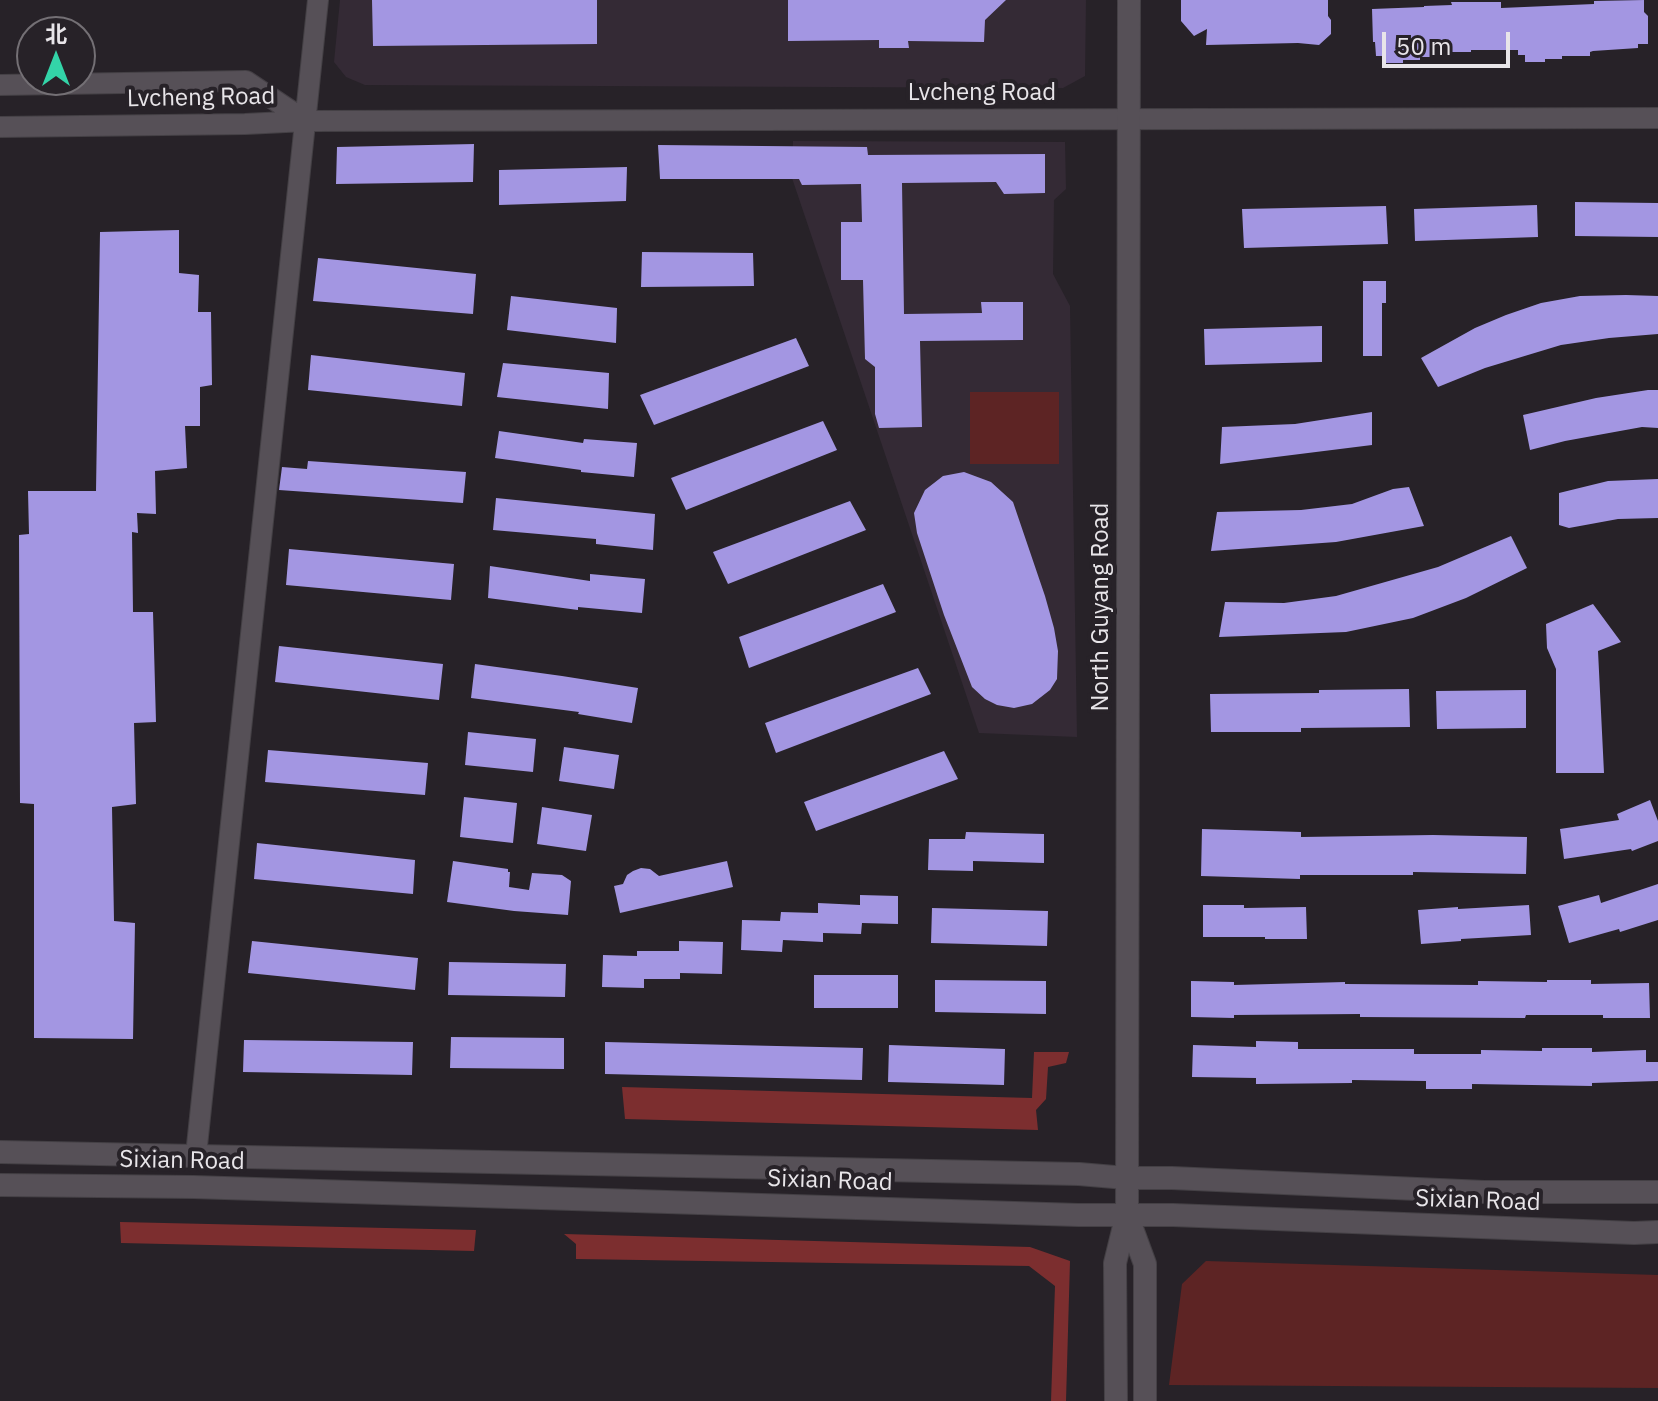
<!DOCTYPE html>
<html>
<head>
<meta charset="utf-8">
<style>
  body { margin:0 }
  #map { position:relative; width:1658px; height:1401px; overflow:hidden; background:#272228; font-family:"IBM Plex Sans","Noto Sans SC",sans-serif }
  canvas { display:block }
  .north { position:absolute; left:16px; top:16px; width:80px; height:80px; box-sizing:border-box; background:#272228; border:2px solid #747075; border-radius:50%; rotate:0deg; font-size:22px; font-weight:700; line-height:32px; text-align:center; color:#e8e5e9 }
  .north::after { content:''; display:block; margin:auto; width:28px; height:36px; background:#33d4a8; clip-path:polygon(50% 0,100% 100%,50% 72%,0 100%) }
  .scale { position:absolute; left:1382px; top:32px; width:128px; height:36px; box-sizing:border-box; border:4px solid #e8e5e9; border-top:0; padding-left:10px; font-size:24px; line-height:28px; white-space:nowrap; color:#e8e5e9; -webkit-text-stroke:6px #272228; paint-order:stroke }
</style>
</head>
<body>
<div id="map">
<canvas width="1658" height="1401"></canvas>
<div class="north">北</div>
<div class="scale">50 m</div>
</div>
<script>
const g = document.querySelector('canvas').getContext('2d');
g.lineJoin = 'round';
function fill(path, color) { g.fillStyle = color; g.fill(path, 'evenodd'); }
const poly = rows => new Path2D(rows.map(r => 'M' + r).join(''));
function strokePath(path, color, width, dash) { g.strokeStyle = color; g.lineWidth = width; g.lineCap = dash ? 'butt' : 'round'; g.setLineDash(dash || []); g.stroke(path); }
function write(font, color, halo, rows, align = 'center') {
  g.font = font + ' "IBM Plex Sans",sans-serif'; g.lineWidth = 8; g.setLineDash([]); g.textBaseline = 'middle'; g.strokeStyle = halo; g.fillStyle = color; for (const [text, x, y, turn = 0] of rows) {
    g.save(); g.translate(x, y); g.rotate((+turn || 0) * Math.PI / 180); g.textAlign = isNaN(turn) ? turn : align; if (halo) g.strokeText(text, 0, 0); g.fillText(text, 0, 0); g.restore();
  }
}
const built = poly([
  [340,0,1086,0,1085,76,1063,88,365,85,346,77,334,62],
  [793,141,1065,142,1066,189,1054,200,1053,274,1070,306,1077,737,979,733,792,178]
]);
const green = poly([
  [970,392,1059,392,1059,464,970,464],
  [1206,1261,1658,1275,1658,1388,1169,1385,1182,1284]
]);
const forest = poly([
  [1034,1052,1069,1052,1066,1063,1048,1067,1046,1099,1036,1110,1038,1130,625,1119,622,1087,1032,1098],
  [120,1222,476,1230,474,1251,121,1243],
  [564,1234,1030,1247,1070,1261,1066,1401,1051,1401,1055,1286,1029,1266,576,1259,576,1244]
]);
const building = poly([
  [372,0,597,0,597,44,373,46],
  [788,0,1006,0,985,20,984,42,908,41,909,48,879,48,879,40,788,41],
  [1181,0,1328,0,1328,16,1331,20,1331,34,1319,45,1298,43,1206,45,1207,29,1194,36,1181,21],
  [1644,0,1644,12,1648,16,1648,44,1638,44,1638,48,1593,51,1590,52,1590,56,1562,56,1562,59,1545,59,1545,62,1525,62,1525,55,1518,55,1518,50,1471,50,1471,52,1451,52,1448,53,1448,57,1420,57,1420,60,1403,60,1403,63,1383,63,1383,56,1376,56,1375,42,1373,42,1372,9,1424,7,1424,6,1452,5,1451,2,1501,2,1501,8,1594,4,1594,1],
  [474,144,473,182,336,184,337,147],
  [658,145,867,147,868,155,1045,154,1045,193,1004,194,996,182,902,183,904,314,982,313,981,302,1023,302,1023,340,920,341,922,427,879,428,875,414,875,367,865,359,863,280,841,280,841,222,862,222,861,184,802,185,799,179,660,179],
  [627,167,626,201,499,205,499,170],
  [1575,202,1658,203,1658,237,1575,236],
  [1537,205,1538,237,1415,241,1414,209],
  [1386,206,1388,244,1244,248,1242,209],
  [179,230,179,273,199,275,198,312,211,312,212,385,200,387,200,426,185,426,187,468,155,471,156,514,137,513,138,533,132,532,133,612,153,612,156,722,134,723,136,804,112,807,114,921,135,923,133,1039,34,1038,34,804,20,803,19,535,29,534,28,491,96,491,100,232],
  [642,252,753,253,754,286,641,287],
  [318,258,476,274,473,314,313,301],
  [1363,281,1386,281,1386,303,1382,303,1382,356,1363,356],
  [1626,295,1658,296,1658,334,1609,338,1561,345,1485,368,1438,387,1421,358,1475,328,1506,315,1541,303,1580,296],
  [511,296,617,308,616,343,507,330],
  [1322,326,1322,362,1205,365,1204,329],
  [796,338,809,366,654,425,640,395],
  [311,355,465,373,462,406,308,390],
  [503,363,609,373,608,409,497,397],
  [1648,390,1658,390,1658,428,1642,427,1565,441,1530,450,1523,415,1596,398],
  [1372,412,1372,445,1220,464,1222,427,1295,424],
  [823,421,837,450,686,510,671,478],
  [499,431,583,443,584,439,637,443,634,477,581,472,581,470,495,458],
  [308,461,466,472,463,503,279,490,282,467,307,469],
  [964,472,991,482,1013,502,1045,596,1054,628,1058,651,1057,679,1050,690,1032,704,1014,708,997,705,985,699,972,687,944,615,917,533,914,513,925,490,943,476],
  [1658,479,1658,518,1618,519,1569,528,1559,525,1559,493,1608,481],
  [1409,487,1424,526,1336,542,1211,551,1217,512,1301,510,1352,504,1393,489],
  [496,498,655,514,653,550,596,544,596,539,493,530],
  [850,501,866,530,728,584,713,552],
  [1511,536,1527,568,1466,598,1413,618,1346,632,1219,637,1225,602,1284,603,1336,596,1438,567],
  [289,549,454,564,451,600,286,585],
  [490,566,590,581,590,574,645,579,642,613,578,607,578,610,488,598],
  [883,584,896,612,749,668,739,637],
  [1593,604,1621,642,1598,651,1604,773,1556,773,1556,669,1547,648,1546,624],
  [279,646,443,664,439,700,275,682],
  [475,664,562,676,638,688,632,723,578,714,579,712,471,698],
  [918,668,931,694,776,753,765,723],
  [1409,689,1410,727,1301,728,1301,732,1211,732,1210,694,1319,693,1319,690],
  [1526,690,1526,728,1437,729,1436,691],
  [468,732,536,739,533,772,465,765],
  [564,747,619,755,614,789,559,781],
  [268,750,428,763,425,795,265,782],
  [944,751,958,779,816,831,804,802],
  [464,797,517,803,513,843,460,837],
  [1650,800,1658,821,1658,841,1632,851,1631,849,1564,859,1560,829,1619,820,1617,814],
  [542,807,592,815,586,851,537,844],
  [1202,829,1301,832,1301,837,1433,835,1527,837,1526,874,1413,872,1413,875,1300,875,1300,879,1201,876],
  [966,832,1044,834,1044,863,973,861,973,871,928,870,929,839,965,839],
  [257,843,415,860,413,894,254,879],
  [453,861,508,869,508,872,510,872,509,887,529,890,532,873,562,875,571,881,568,915,514,911,447,902],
  [727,861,733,887,620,913,614,886,623,884,627,875,633,871,641,868,650,869,659,876],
  [1658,884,1658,920,1620,932,1619,929,1569,943,1558,906,1599,895,1601,903],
  [860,895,898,896,898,924,862,923,861,934,823,933,823,942,783,940,782,952,741,950,742,920,780,921,781,912,818,913,818,903,860,905],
  [1203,905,1244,905,1244,908,1306,907,1307,939,1265,939,1265,937,1203,937],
  [1529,905,1531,935,1461,939,1461,941,1421,944,1418,910,1458,907,1458,909],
  [932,908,1048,911,1047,946,931,943],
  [252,941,418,958,415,990,248,973],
  [679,941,723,942,722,974,680,973,680,979,644,979,644,988,602,987,603,955,637,956,637,951,679,951],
  [449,962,566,964,565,997,448,995],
  [814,975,898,975,898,1008,814,1008],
  [935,980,1046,981,1046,1014,935,1012],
  [1547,980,1591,980,1591,984,1649,983,1650,1018,1603,1018,1603,1015,1526,1015,1525,1018,1360,1017,1360,1014,1234,1015,1234,1018,1191,1017,1191,981,1234,982,1234,985,1345,982,1345,984,1478,985,1478,981,1547,982],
  [451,1037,564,1038,564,1069,450,1068],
  [244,1040,413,1042,412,1075,243,1072],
  [1256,1041,1298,1042,1298,1049,1414,1049,1414,1054,1481,1054,1481,1050,1542,1051,1542,1048,1592,1048,1592,1052,1646,1050,1646,1062,1658,1062,1658,1081,1592,1083,1592,1086,1472,1084,1472,1089,1426,1089,1426,1081,1352,1080,1352,1083,1256,1084,1256,1078,1192,1077,1193,1045,1256,1047],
  [605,1042,863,1048,862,1080,605,1074],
  [889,1045,1005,1049,1004,1085,888,1082]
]);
const tertiary = poly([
  [0,85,246,81,306,121],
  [0,127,245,124,306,121,1658,118],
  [196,1155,318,0]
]);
const secondary = poly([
  [0,1152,1079,1174,1126,1178,1172,1178,1484,1192,1658,1192],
  [0,1185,193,1187,1078,1215,1173,1215,1634,1233,1658,1232],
  [1127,1215,1145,1264,1145,1401],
  [1116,1401,1115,1263,1127,1214,1129,0]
]);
const streetNames = [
  ["Lvcheng Road",982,93],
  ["Lvcheng Road",201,98,-1],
  ["North Guyang Road",1101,607,-90],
  ["Sixian Road",182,1161,1],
  ["Sixian Road",830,1181,2],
  ["Sixian Road",1478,1201,2]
];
fill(built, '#342a35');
fill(green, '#5d2424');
fill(forest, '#7c2e2f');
fill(building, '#a396e2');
strokePath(tertiary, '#444045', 22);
strokePath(secondary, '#444045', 24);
strokePath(tertiary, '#565057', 20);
strokePath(secondary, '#565057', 22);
write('24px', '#e8e5e9', '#272228', streetNames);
</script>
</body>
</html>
